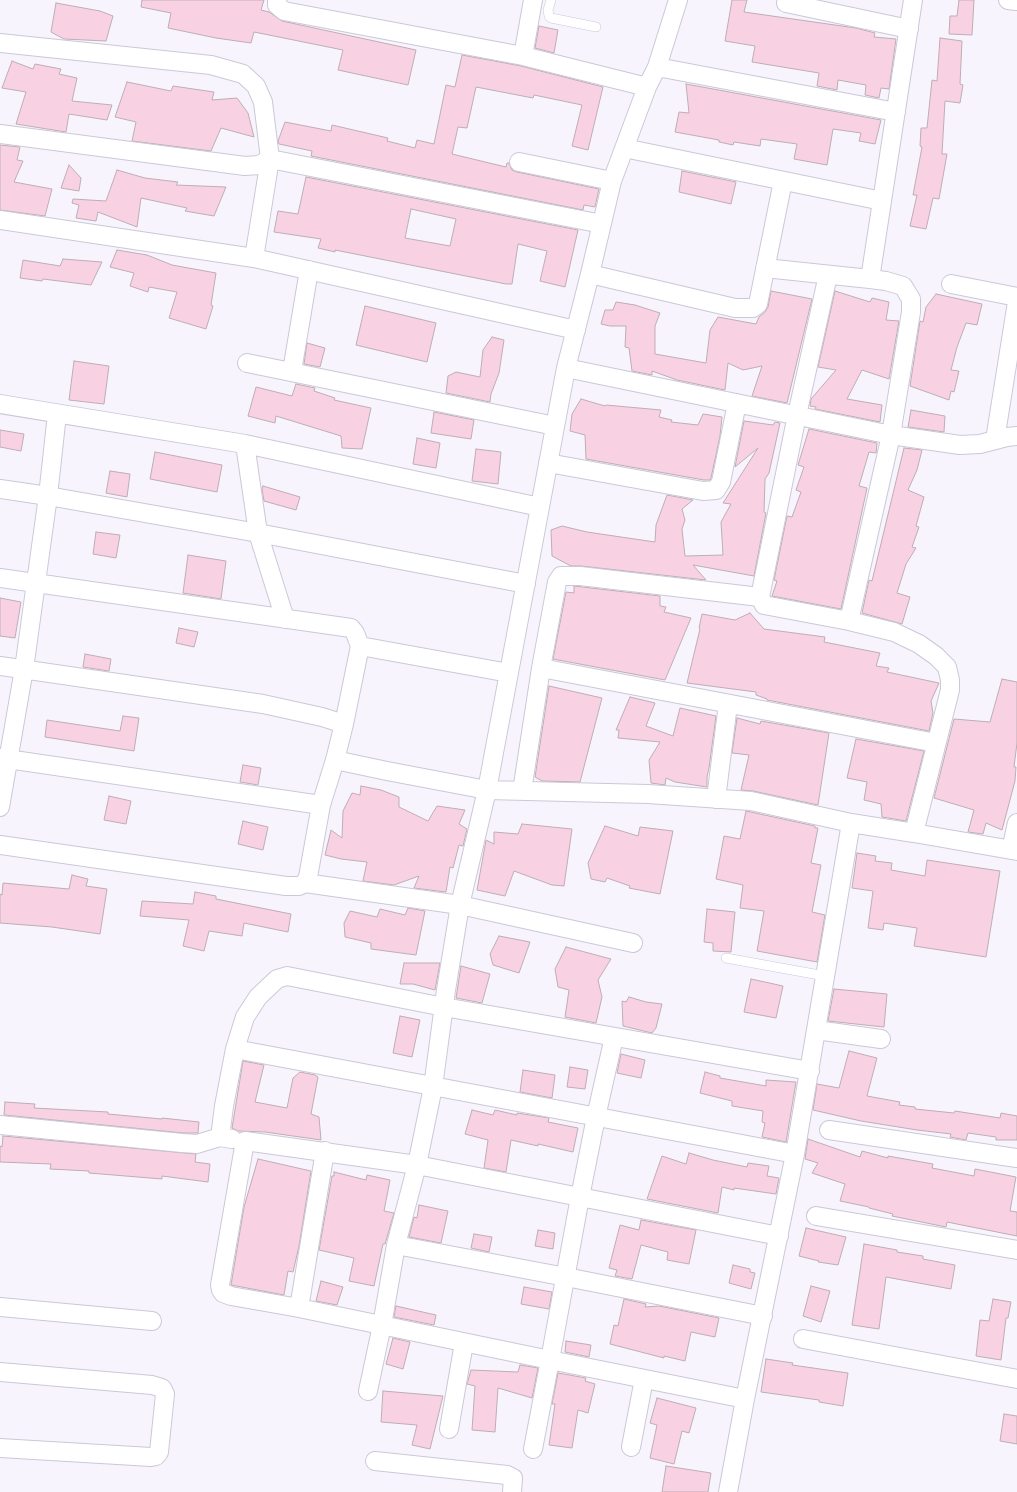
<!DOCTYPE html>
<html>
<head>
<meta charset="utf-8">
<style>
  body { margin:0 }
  canvas { display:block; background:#f7f4fe }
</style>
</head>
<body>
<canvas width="1017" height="1492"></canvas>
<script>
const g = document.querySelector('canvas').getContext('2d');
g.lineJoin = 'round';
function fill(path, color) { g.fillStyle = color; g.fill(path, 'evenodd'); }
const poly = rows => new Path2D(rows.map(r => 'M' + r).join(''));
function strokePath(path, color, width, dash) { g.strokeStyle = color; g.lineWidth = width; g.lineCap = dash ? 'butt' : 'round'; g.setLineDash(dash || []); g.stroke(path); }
const building = poly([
  [142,0,264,0,261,10,269,12,282,21,416,50,408,85,338,70,343,50,254,32,251,43,216,38,168,28,171,13,141,7,142,0],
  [732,0,747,0,744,12,856,28,875,33,874,37,896,39,889,89,881,88,879,98,865,95,866,85,838,80,837,90,817,86,819,73,752,62,755,46,725,41,732,0],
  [959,0,974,0,972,35,949,34,950,16,957,16,959,0],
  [56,3,100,11,113,16,106,41,64,39,51,32,56,3],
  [539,26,558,30,554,53,535,48,539,26],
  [940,38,962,41,960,84,963,85,960,103,945,101,942,154,947,154,939,199,933,198,926,229,910,226,917,195,913,195,922,147,920,146,921,128,927,128,932,80,937,81,940,38],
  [462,55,521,66,603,87,588,150,572,146,582,105,534,95,533,98,476,87,467,128,458,127,452,154,506,167,507,163,509,163,512,170,517,172,599,189,595,207,584,205,583,210,311,156,312,151,279,144,278,141,285,122,331,131,332,125,388,138,387,141,415,148,417,140,434,144,446,85,455,87,462,55],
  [12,61,33,69,35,64,61,69,59,74,77,78,72,101,112,105,107,120,69,114,66,132,16,124,26,92,2,88,12,61],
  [127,82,171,91,173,86,214,92,212,100,237,98,248,113,254,137,221,128,211,151,132,141,136,122,115,117,127,82],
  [686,84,881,120,875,144,859,141,861,133,833,129,827,165,794,159,797,144,761,139,760,146,734,142,733,145,719,142,719,140,675,132,679,112,689,113,686,84],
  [0,145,20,147,17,160,23,161,14,182,52,189,45,216,0,210,0,145],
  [69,165,81,178,79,191,61,188,69,165],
  [117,170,145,178,178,182,176,185,226,187,214,216,185,211,187,208,141,198,137,227,98,212,96,221,76,218,79,205,72,203,73,199,106,201,117,170],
  [682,171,736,182,731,204,679,192,682,171],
  [306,177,578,230,565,287,540,281,547,251,518,244,512,284,506,284,335,250,335,252,318,248,321,239,274,232,278,211,298,214,306,177],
  [411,209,456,219,450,246,405,238,411,209],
  [117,250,147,255,172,265,216,273,211,305,213,306,206,329,169,318,177,292,149,287,148,292,130,286,134,273,110,267,117,250],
  [63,259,102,262,91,285,43,279,42,281,20,278,23,260,60,266,63,259],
  [771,291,812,299,787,403,752,396,762,366,743,370,728,363,725,390,677,380,652,371,652,375,632,371,629,348,625,347,626,326,610,326,601,324,605,310,613,310,616,302,635,305,660,313,655,326,655,354,706,363,710,330,718,317,756,324,759,317,765,312,768,307,771,291],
  [835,291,870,302,872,298,889,302,886,320,899,321,889,379,862,370,847,399,882,405,880,422,815,409,816,407,810,406,811,399,836,370,818,367,835,291],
  [936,294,982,304,977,325,966,323,957,347,951,370,959,371,954,392,951,391,949,400,910,386,920,321,923,322,926,307,936,294],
  [365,306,436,323,427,362,356,345,365,306],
  [492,337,504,340,499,373,491,394,490,402,446,393,448,376,456,372,480,377,483,350,492,337],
  [307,343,325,348,320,367,304,364,307,343],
  [74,361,109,366,104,404,69,400,74,361],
  [296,384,315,388,314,391,335,398,334,400,371,408,362,449,342,448,341,436,276,416,275,423,248,416,256,387,292,396,296,384],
  [581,399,605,406,606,405,661,410,659,417,672,420,671,422,698,425,703,414,722,417,720,436,711,478,710,480,704,480,586,459,585,435,570,431,572,414,581,399],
  [911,410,945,416,944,432,908,427,911,410],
  [434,412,474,420,471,439,431,433,434,412],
  [744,421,773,425,775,422,780,423,769,473,765,479,764,512,766,513,754,576,693,565,706,580,581,566,571,566,552,556,551,530,562,526,587,532,655,542,656,525,667,495,693,500,682,509,685,520,682,529,685,556,723,555,721,522,731,504,723,503,758,448,735,467,744,421],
  [809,429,877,443,876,453,869,452,859,486,867,488,841,609,772,596,777,581,774,580,787,516,792,517,801,492,796,490,804,467,798,465,809,429],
  [0,430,24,434,21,451,0,447,0,430],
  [417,438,440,443,436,468,413,464,417,438],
  [904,448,922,450,917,470,908,490,924,497,916,526,919,527,912,547,916,548,906,564,897,593,910,597,902,624,862,613,869,580,872,581,904,448],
  [476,449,501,452,498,484,472,481,476,449],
  [155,452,222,465,217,492,150,479,155,452],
  [110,471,130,474,127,497,106,493,110,471],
  [263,486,300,497,296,510,264,501,262,489,263,486],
  [96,532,120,535,116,558,93,554,96,532],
  [188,555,226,561,221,599,183,593,188,555],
  [574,586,660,596,660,606,666,607,664,612,691,618,665,680,553,659,566,592,574,593,574,586],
  [0,598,21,602,15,638,0,636,0,598],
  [750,613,764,629,825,637,824,642,880,653,876,666,889,668,887,672,939,683,931,701,933,713,929,731,767,700,767,699,756,695,756,692,687,683,700,629,699,628,702,614,735,620,750,613],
  [179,628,198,632,194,647,176,643,179,628],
  [85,654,111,659,109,671,83,667,85,654],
  [1002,679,1017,682,1017,743,1014,767,1016,767,1015,781,1002,830,986,823,983,834,968,832,974,810,934,798,954,719,990,722,1002,679],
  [549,686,602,698,580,782,542,781,535,777,549,686],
  [630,697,655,703,646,726,673,736,680,708,716,716,709,768,707,777,707,787,675,782,666,778,665,785,651,783,649,760,660,742,618,738,619,730,616,730,630,697],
  [123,716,139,718,134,751,45,737,47,720,120,731,123,716],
  [737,718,760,724,761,721,829,733,818,805,753,791,741,790,749,755,732,753,737,718],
  [856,739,924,751,906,821,882,817,881,804,864,800,867,782,847,778,856,739],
  [243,765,261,768,258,785,240,782,243,765],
  [361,786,381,790,399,797,399,807,428,821,437,806,465,810,459,824,467,829,463,846,459,845,453,868,450,867,446,892,414,888,419,876,394,885,363,881,367,862,341,859,325,855,331,830,342,838,343,811,352,793,360,795,361,786],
  [109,796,131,801,126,824,104,820,109,796],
  [746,811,815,826,815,828,818,828,811,863,821,865,812,912,825,915,817,962,757,951,764,911,740,908,743,885,716,879,724,836,740,839,746,811],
  [243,821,268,827,263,850,238,844,243,821],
  [522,824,572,829,564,886,552,885,514,871,505,896,477,890,486,840,494,844,494,832,518,834,522,824],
  [605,826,638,836,640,827,673,831,660,894,629,888,630,886,607,878,605,882,591,879,588,863,605,826],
  [857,853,876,856,875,861,892,863,891,870,925,876,927,860,1000,871,986,957,914,946,917,928,884,923,883,930,868,928,873,891,852,888,857,853],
  [72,875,88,879,86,886,107,889,100,934,52,927,0,923,0,894,2,895,3,883,69,889,72,875],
  [195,892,216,896,216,899,291,914,288,932,244,923,242,936,209,931,204,951,183,946,189,920,140,916,142,901,193,904,195,892],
  [408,908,425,911,416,955,371,949,371,943,345,937,344,923,350,911,377,917,380,909,405,915,408,908],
  [707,909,735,912,731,952,713,951,713,943,704,942,707,909],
  [499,936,530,942,519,973,493,965,490,954,499,936],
  [566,947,611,959,598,980,602,997,596,1023,565,1017,569,990,558,987,555,969,566,947],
  [404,963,440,963,435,990,413,984,400,984,404,963],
  [461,966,490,974,482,1003,456,998,461,966],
  [751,979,783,986,776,1018,744,1012,751,979],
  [834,989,887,994,884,1027,828,1021,834,989],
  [629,997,646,1002,662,1004,656,1028,652,1033,623,1026,622,1001,626,1002,629,997],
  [400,1016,420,1020,412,1057,393,1053,400,1016],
  [849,1051,877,1058,867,1096,900,1102,899,1105,915,1107,915,1109,954,1113,955,1111,1000,1118,1001,1113,1017,1116,1017,1140,996,1140,996,1137,968,1133,966,1140,950,1137,951,1134,917,1130,861,1121,813,1110,817,1084,839,1088,849,1051],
  [621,1054,645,1060,641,1078,617,1073,621,1054],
  [243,1061,264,1065,255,1102,287,1108,293,1078,300,1072,315,1075,318,1077,311,1114,319,1117,321,1140,265,1132,238,1131,232,1128,243,1061],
  [570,1067,588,1070,585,1089,567,1087,570,1067],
  [523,1070,555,1075,552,1098,520,1092,523,1070],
  [705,1072,720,1076,720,1078,766,1086,766,1080,796,1082,786,1142,762,1137,765,1123,762,1122,763,1111,732,1106,732,1101,700,1093,705,1072],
  [5,1102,35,1104,34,1108,108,1112,108,1114,162,1119,162,1118,199,1122,198,1133,183,1133,4,1115,5,1102],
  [472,1110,493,1115,495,1110,517,1115,517,1113,549,1118,548,1122,578,1128,573,1152,538,1144,538,1146,511,1140,506,1172,484,1168,488,1140,465,1134,472,1110],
  [3,1136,196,1154,195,1162,210,1164,208,1182,162,1176,162,1179,89,1173,89,1171,50,1169,51,1164,0,1162,0,1146,2,1147,3,1136],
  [808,1139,860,1157,862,1151,888,1158,888,1156,933,1164,932,1168,974,1176,975,1169,1016,1177,1010,1211,1017,1212,1017,1236,947,1222,946,1227,892,1216,893,1214,869,1208,869,1207,840,1201,845,1184,812,1173,818,1163,805,1159,808,1139],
  [689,1153,713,1160,747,1167,748,1163,769,1166,767,1176,779,1178,776,1194,734,1188,734,1190,722,1187,718,1213,647,1199,662,1156,686,1164,689,1153],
  [258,1159,311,1171,299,1246,293,1272,288,1271,284,1295,231,1285,244,1207,258,1159],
  [334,1172,366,1180,367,1175,390,1180,384,1211,394,1213,385,1244,383,1244,374,1286,349,1281,354,1258,319,1250,332,1176,334,1176,334,1172],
  [419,1205,448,1211,441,1243,409,1237,414,1217,417,1218,419,1205],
  [641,1220,696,1230,689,1264,667,1260,668,1252,641,1245,632,1279,615,1276,617,1270,609,1268,620,1225,639,1230,641,1220],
  [806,1228,846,1237,838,1265,818,1262,819,1261,799,1256,806,1228],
  [538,1230,555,1233,553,1249,535,1246,538,1230],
  [474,1234,492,1237,489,1252,471,1248,474,1234],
  [864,1244,897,1250,897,1252,923,1256,923,1259,955,1265,951,1289,886,1277,879,1329,852,1325,864,1244],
  [733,1265,750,1269,750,1272,755,1273,751,1289,729,1283,733,1265],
  [321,1281,343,1287,337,1305,316,1301,321,1281],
  [811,1286,830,1291,821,1322,803,1316,811,1286],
  [524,1287,552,1292,549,1309,521,1304,524,1287],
  [624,1299,646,1304,645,1307,659,1306,719,1318,715,1337,691,1332,685,1361,664,1356,664,1358,610,1344,614,1325,618,1326,624,1299],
  [993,1299,1011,1302,1008,1318,1006,1318,1001,1360,976,1356,980,1320,989,1321,993,1299],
  [396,1306,436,1315,434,1325,394,1317,396,1306],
  [393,1338,410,1342,403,1369,386,1364,393,1338],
  [566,1341,591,1345,589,1357,565,1352,566,1341],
  [766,1359,793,1363,792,1365,848,1373,843,1406,819,1402,819,1400,761,1392,766,1359],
  [520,1365,538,1368,532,1398,498,1388,495,1432,472,1430,475,1386,467,1384,471,1370,518,1372,520,1365],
  [558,1373,586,1378,585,1381,595,1384,588,1413,578,1410,572,1448,549,1445,555,1404,552,1404,558,1373],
  [383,1391,443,1396,430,1449,412,1445,417,1425,381,1422,383,1391],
  [657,1398,696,1408,689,1433,682,1431,674,1464,650,1458,657,1425,650,1423,657,1398],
  [1004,1414,1017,1416,1017,1444,1000,1441,1004,1414],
  [666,1466,711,1473,708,1492,662,1492,666,1466]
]);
const service = poly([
  [551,0,548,10,549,16,551,18,596,27],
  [726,958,825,976]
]);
const minor = poly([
  [277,0,277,5,284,11,523,56],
  [533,0,523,56,647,87],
  [913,0,870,279,886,281,903,286,911,299,911,312,891,435,960,445,980,444,1007,437,1017,436],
  [1008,0,1017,1],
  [786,3,909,29],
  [0,43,211,65,243,74,256,86,263,102,270,159,254,258],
  [657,67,896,112],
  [0,134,245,166,259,165,270,159,602,224],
  [624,148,882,201],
  [519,162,612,181],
  [0,220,254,258,576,330],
  [765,268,870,279],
  [590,274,735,308,753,308,758,304,783,181],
  [828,275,797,415,760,597,764,605,849,621],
  [951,284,1017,297],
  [247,363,555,426],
  [566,368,891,435,849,621,894,632,919,644,936,656,947,667,950,680,950,690,914,833,1017,851],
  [292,371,309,270],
  [0,404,245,444,540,507],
  [995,440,1017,302],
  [245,444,258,533,285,619],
  [548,463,703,491,716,490,721,482,737,403],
  [0,489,48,496,258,533,526,584],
  [0,578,351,628,355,633,360,646,509,673],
  [760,597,580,576,561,576,557,582,541,668,936,743],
  [0,666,263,704,322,717,344,724,335,760],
  [344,724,360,646],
  [0,758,321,805],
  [522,791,541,668],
  [716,799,728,704],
  [0,807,24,669,48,496,57,414],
  [0,845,286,886,299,886,305,883,308,877,321,805,335,760,387,771,487,790,648,794,751,801,851,823,914,833],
  [1011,850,1017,823],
  [305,883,460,905,633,943],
  [816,1030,881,1039],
  [614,1037,596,1117,580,1197,550,1360,299,1308,231,1296,223,1293,221,1290,220,1285,245,1141,417,1165,580,1197,779,1236],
  [235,1049,795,1154],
  [0,1125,182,1143,197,1144,220,1137,232,1139],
  [829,1130,1017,1158],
  [220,1137,224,1106,235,1049,245,1017,258,997,277,979,287,976,444,1007,810,1071],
  [816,1216,1017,1250],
  [396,1245,566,1277,763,1316],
  [0,1307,152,1321],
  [299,1308,325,1151],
  [803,1339,1017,1379],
  [0,1372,152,1385,162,1388,165,1394,159,1452,156,1456,151,1457,0,1448],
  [368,1391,382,1325,396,1245,417,1165,433,1087,446,990,460,905,487,790,566,368,590,274,612,181,647,87,657,67,678,0],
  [449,1429,464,1343],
  [631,1447,644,1379],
  [533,1449,550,1360,745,1399],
  [375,1461,507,1475,513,1478,512,1492],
  [728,1492,745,1399,795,1154,851,823]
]);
fill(building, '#f8d2e2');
strokePath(building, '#bfadb4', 1);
strokePath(service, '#ccc8d8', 10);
strokePath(minor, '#ccc8d8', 20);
strokePath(service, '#fff', 9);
strokePath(minor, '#fff', 18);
</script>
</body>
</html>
